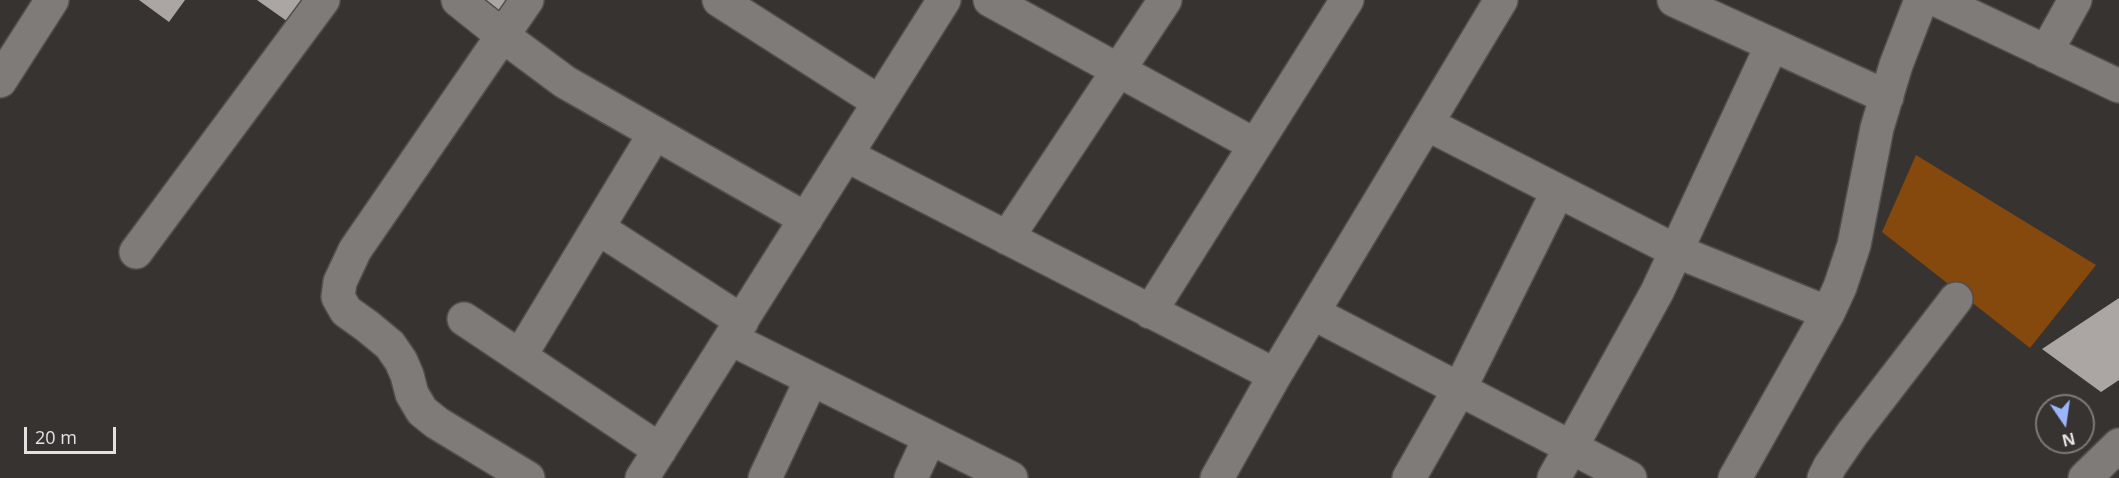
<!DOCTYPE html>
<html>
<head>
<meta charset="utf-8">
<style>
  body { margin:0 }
  #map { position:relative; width:2119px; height:478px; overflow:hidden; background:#373331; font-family:"Open Sans",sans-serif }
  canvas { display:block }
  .north { position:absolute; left:2035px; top:394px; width:60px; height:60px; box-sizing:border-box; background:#373331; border:2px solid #7c7977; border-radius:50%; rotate:167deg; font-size:16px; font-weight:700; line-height:24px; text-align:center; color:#e4e2e0 }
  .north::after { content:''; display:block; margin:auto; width:21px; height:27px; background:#9bb5fd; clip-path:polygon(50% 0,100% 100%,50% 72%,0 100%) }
  .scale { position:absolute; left:24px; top:427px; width:92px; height:27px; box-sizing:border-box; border:3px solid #e4e2e0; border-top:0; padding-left:8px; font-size:18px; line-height:21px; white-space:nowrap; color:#e4e2e0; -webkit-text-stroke:4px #373331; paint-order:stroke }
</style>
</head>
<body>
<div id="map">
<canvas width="2119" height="478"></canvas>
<div class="north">N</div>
<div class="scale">20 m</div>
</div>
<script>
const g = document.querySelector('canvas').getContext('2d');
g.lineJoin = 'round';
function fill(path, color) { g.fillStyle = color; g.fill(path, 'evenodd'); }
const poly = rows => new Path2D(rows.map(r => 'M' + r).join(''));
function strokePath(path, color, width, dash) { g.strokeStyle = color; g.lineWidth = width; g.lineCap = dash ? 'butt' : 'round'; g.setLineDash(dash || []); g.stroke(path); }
const green = poly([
  [1916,155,2096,265,2030,348,1882,232]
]);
const building = poly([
  [139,0,185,0,169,22],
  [257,0,309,0,291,24],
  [482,0,508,0,500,12],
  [2119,298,2119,380,2101,392,2042,349]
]);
const minor = poly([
  [458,0,503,36,565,82,806,219],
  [527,0,355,250,340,282,338,297,346,311,367,326,390,345,401,361,407,375,412,394,422,411,437,423,528,478],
  [719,0,879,102],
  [990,0,1255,145],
  [1674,0,1887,97],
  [1937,0,2119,86],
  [2046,52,2075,0],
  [0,81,52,0],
  [1427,124,1676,251,1828,313],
  [846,155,1275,375],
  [598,228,742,321],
  [1007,238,1165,0],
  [136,252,323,0],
  [1150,312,1347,0],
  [1313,313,1630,478],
  [464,319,660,450],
  [731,339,1011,478],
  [520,356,655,133],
  [642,478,944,0],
  [765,478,811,380],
  [911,478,929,439],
  [1217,478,1275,375,1501,0],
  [1409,478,1459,390,1558,191],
  [1554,478,1657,292,1772,45],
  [1735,478,1828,313,1840,287,1854,245,1877,128,1896,65,1921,0],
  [1824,478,1830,466,1852,434,1956,299],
  [2085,478,2119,445]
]);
fill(green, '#85480d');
fill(building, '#aba6a3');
strokePath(minor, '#514f4d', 36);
strokePath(minor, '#7f7b78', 33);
</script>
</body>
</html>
